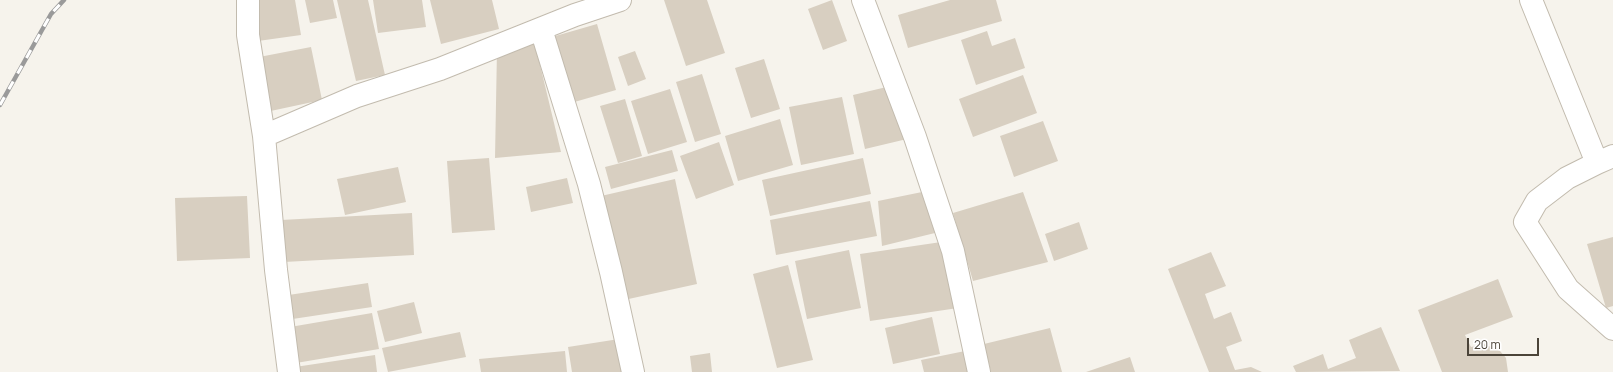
<!DOCTYPE html>
<html>
<head>
<meta charset="utf-8">
<style>
  body { margin:0 }
  #map { position:relative; width:1613px; height:372px; overflow:hidden; background:#f6f3ec; font-family:Manrope,sans-serif }
  canvas { display:block }
  .scale { position:absolute; left:1467px; top:338px; width:72px; height:18px; box-sizing:border-box; border:2px solid #4b4439; border-top:0; padding-left:5px; font-size:12px; line-height:14px; white-space:nowrap; color:#4b4439; -webkit-text-stroke:3px #fff; paint-order:stroke }
</style>
</head>
<body>
<div id="map">
<canvas width="1613" height="372"></canvas>
<div class="scale">20 m</div>
</div>
<script>
const g = document.querySelector('canvas').getContext('2d');
g.lineJoin = 'round';
function fill(path, color) { g.fillStyle = color; g.fill(path, 'evenodd'); }
const poly = rows => new Path2D(rows.map(r => 'M' + r).join(''));
function strokePath(path, color, width, dash) { g.strokeStyle = color; g.lineWidth = width; g.lineCap = dash ? 'butt' : 'round'; g.setLineDash(dash || []); g.stroke(path); }
const building = poly([
  [251,0,295,0,301,35,258,41],
  [305,0,333,0,337,18,310,23],
  [337,0,368,0,385,75,356,81],
  [373,0,422,0,426,27,378,33],
  [430,0,492,0,499,29,441,44],
  [664,0,707,0,725,53,686,66],
  [832,0,847,41,823,50,808,9],
  [950,0,996,0,1002,21,908,48,898,15],
  [597,24,616,90,571,103,552,37],
  [987,31,992,46,1015,38,1025,68,976,85,961,40],
  [534,40,561,152,495,158,497,49],
  [311,47,322,100,266,112,254,58],
  [635,51,646,79,628,86,618,57],
  [764,59,780,109,751,118,735,68],
  [702,74,721,134,695,142,676,82],
  [1023,75,1037,113,973,137,959,99],
  [895,85,907,139,865,149,853,95],
  [670,89,687,142,648,154,631,101],
  [842,97,854,154,801,165,789,107],
  [625,99,642,156,618,163,600,106],
  [780,119,793,165,738,181,725,136],
  [1043,121,1058,161,1014,177,1000,136],
  [719,142,734,185,696,199,680,156],
  [672,150,678,171,611,189,605,167],
  [489,158,495,230,452,233,447,161],
  [863,158,871,194,770,216,762,180],
  [398,167,406,202,345,215,337,179],
  [567,178,573,203,531,212,526,187],
  [675,179,697,284,624,300,601,196],
  [927,191,939,232,882,246,878,201],
  [1023,192,1048,262,973,281,953,213],
  [247,196,250,258,177,261,175,198],
  [870,201,877,236,776,255,770,220],
  [412,213,414,255,284,262,281,220],
  [1079,222,1088,249,1054,261,1045,234],
  [1613,237,1613,306,1606,308,1587,244],
  [948,241,958,308,870,321,860,254],
  [849,250,861,308,807,319,795,261],
  [1211,252,1226,286,1205,294,1214,319,1231,312,1242,341,1226,347,1235,370,1251,367,1262,372,1209,372,1168,269],
  [788,265,813,360,777,368,753,274],
  [1498,279,1513,317,1465,335,1471,347,1484,344,1500,351,1506,358,1508,372,1442,372,1418,310],
  [368,283,372,307,286,320,282,296],
  [414,302,422,333,385,342,377,311],
  [372,313,379,349,296,363,290,327],
  [932,317,940,354,893,364,885,328],
  [1381,327,1400,371,1296,372,1293,366,1323,354,1328,369,1356,358,1349,340],
  [1050,328,1062,372,991,372,984,344],
  [460,332,466,357,388,372,382,348],
  [619,339,624,372,572,372,568,347],
  [970,350,974,372,924,372,921,360],
  [565,351,567,372,481,372,479,359],
  [710,353,712,372,692,372,690,356],
  [375,355,377,372,295,372,295,367],
  [1130,357,1135,372,1086,372]
]);
const minor = poly([
  [248,0,248,35,264,136,276,270,289,372],
  [863,0,915,137,953,251,979,372],
  [1531,0,1597,163],
  [541,29,589,184,611,272,633,372],
  [264,136,357,96,440,69,575,15,620,0],
  [1613,156,1597,163,1567,178,1537,201,1525,222,1568,289,1613,329]
]);
const rail = poly([
  [0,105,51,14,64,0]
]);
fill(building, '#d8cfc1');
strokePath(minor, '#c2bbae', 24);
strokePath(minor, '#fff', 22);
strokePath(rail, '#9a9a9a', 4.5);
strokePath(rail, '#fff', 3, [9]);
</script>
</body>
</html>
